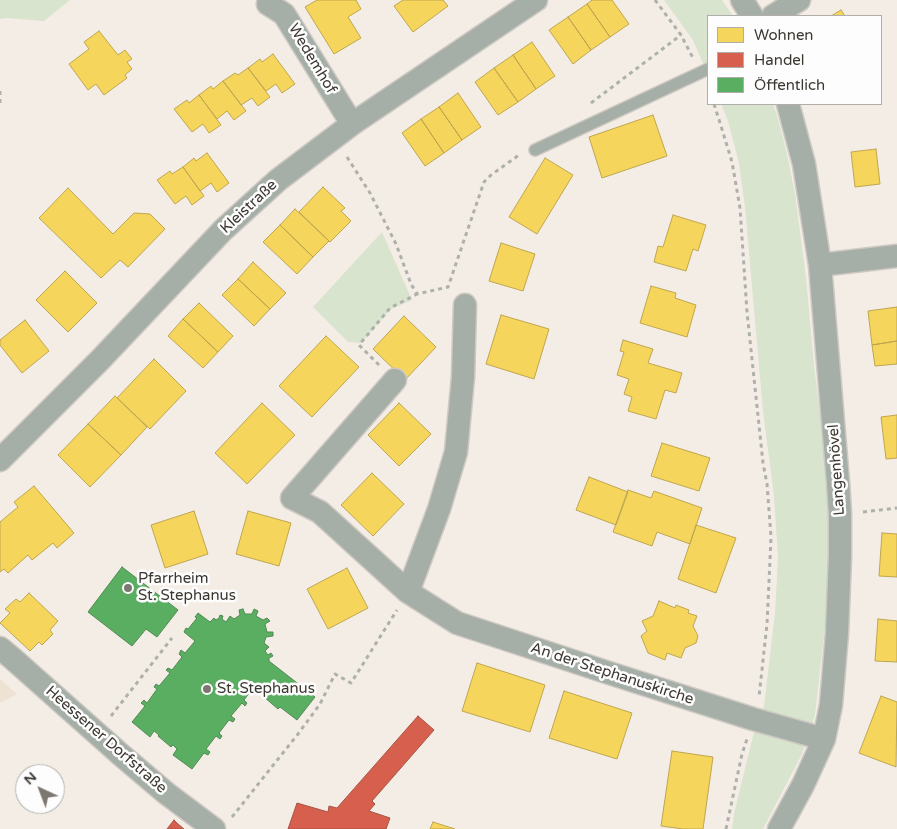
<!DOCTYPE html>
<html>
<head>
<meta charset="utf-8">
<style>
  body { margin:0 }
  #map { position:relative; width:897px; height:829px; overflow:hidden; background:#f4ede5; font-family:"Varela Round",sans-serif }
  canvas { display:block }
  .legend { position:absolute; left:707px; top:15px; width:175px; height:90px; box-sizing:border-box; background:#fdfdfd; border:1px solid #b0aeab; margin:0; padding:6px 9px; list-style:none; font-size:15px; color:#3c3731 }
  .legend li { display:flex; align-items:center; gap:10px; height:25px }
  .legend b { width:25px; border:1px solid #b0aeab }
  .north { position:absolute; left:15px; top:764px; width:50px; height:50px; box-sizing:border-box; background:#fdfdfd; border:1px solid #b0aeab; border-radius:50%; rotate:317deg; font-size:14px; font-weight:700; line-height:20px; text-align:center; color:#3c3731 }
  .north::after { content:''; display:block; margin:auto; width:18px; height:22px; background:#7c7770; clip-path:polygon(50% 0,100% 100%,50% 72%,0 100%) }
</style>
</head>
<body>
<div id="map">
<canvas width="897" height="829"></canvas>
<ul class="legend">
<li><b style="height:14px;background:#f6d55c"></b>Wohnen</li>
<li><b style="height:14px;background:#d6604d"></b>Handel</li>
<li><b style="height:14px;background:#5aae61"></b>Öffentlich</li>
</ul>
<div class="north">N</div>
</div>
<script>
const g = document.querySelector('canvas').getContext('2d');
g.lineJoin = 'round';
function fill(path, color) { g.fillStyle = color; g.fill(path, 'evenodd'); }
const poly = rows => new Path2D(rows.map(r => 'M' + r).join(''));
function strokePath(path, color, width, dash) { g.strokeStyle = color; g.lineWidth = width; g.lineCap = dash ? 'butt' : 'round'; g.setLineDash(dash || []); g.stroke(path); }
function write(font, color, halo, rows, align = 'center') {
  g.font = font + ' "Varela Round",sans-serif'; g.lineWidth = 5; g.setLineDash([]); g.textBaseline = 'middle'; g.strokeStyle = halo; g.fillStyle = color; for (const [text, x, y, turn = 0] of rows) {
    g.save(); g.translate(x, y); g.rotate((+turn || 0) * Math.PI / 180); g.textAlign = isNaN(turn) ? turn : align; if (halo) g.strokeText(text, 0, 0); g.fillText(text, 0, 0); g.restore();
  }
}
const built = poly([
  [0,679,17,694,0,703]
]);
const green = poly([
  [0,0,70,0,44,21,6,18,0,19],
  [664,0,722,0,733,16,708,16,708,75,693,40],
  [721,104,773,104,777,115,787,154,795,194,806,277,814,365,827,472,829,538,826,618,815,715,802,754,763,829,732,829,734,814,753,736,764,706,775,613,778,558,774,496,763,411,745,207,739,163,728,121],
  [382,232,412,300,391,309,361,343,348,342,313,307]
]);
const homes = poly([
  [317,0,356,0,361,9,348,17,361,38,334,54,305,7,317,0],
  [403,0,443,0,448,6,413,32,394,6,403,0],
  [592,0,612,0,629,24,610,37,587,4,592,0],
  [587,4,610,37,591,50,568,17,587,4],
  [841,10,845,16,831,16,841,10],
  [568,17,591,50,573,64,549,30,568,17],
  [99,31,118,55,125,50,132,59,127,62,132,69,125,75,127,78,104,95,96,84,88,90,69,64,89,49,84,42,99,31],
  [532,42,555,76,536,89,513,55,532,42],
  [273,54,295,84,282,93,276,84,266,91,248,68,260,59,262,62,273,54],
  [513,55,536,89,518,102,494,68,513,55],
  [248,68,270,97,258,106,252,98,241,105,223,81,235,73,238,75,248,68],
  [494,68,518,102,498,115,475,82,494,68],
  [223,81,246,111,234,120,227,111,217,119,199,95,211,86,213,89,223,81],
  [458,93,481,127,462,140,439,107,458,93],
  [199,95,221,125,209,133,203,124,192,132,174,109,187,100,189,103,199,95],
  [439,107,462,140,444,153,421,119,439,107],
  [653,115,667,156,602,178,589,137,653,115],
  [421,119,444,153,425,166,402,133,421,119],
  [876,149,880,184,855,187,851,152,876,149],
  [207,153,229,183,217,192,211,183,200,191,183,167,194,158,196,161,207,153],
  [545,158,573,175,537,234,509,217,545,158],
  [183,167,204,196,192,205,186,196,175,204,157,180,170,171,172,174,183,167],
  [323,187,345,208,341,211,351,221,330,242,299,212,323,187],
  [68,188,113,234,134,213,150,214,165,229,128,267,120,260,101,278,39,218,68,188],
  [295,209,329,241,313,257,280,225,295,209],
  [673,215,706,225,698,251,693,249,686,271,654,262,658,246,663,247,673,215],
  [280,225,313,257,297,274,263,242,280,225],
  [501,243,535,254,523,291,489,281,501,243],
  [253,262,286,293,270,309,238,279,253,262],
  [65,271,97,303,68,332,36,300,65,271],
  [238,279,270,309,254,326,222,295,238,279],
  [651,286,676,293,675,298,696,305,687,337,640,323,651,286],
  [199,303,233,336,218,352,183,319,199,303],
  [897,307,897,341,872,345,868,311,897,307],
  [501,315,549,329,534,379,486,364,501,315],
  [404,316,436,347,405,380,373,349,404,316],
  [183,319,218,352,203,368,168,336,183,319],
  [25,320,49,351,22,373,0,345,0,340,25,320],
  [326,336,359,367,312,417,279,386,326,336],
  [623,340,653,349,648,363,682,373,676,393,665,390,656,419,628,411,632,397,624,394,629,379,617,375,624,352,620,351,623,340],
  [897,341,897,364,875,366,872,345,897,341],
  [154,359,186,391,150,429,117,398,154,359],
  [115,396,147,427,121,455,88,424,115,396],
  [262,403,295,435,247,484,215,453,262,403],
  [399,403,431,434,399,466,368,435,399,403],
  [897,415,897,458,886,459,881,417,897,415],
  [88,424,121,455,90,487,58,455,88,424],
  [662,443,710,458,699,491,651,476,662,443],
  [372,473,404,504,373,536,341,505,372,473],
  [589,477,628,492,616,525,576,510,589,477],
  [34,486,74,533,57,548,53,543,32,560,28,555,8,573,4,569,0,572,0,522,18,507,14,502,34,486],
  [628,490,651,498,654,491,702,508,690,544,657,532,652,546,613,532,628,490],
  [194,511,208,554,165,568,151,525,194,511],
  [248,511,291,523,279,566,236,554,248,511],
  [696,525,736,538,716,593,678,579,696,525],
  [882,533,897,534,897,577,879,576,882,533],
  [347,568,368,608,328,629,307,589,347,568],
  [29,593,58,621,50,630,53,634,42,645,39,642,30,651,0,623,10,613,5,609,16,599,20,602,29,593],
  [659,601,675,608,676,605,689,610,688,613,697,616,693,626,698,636,696,643,685,648,681,658,667,653,665,660,648,653,641,636,647,631,642,621,653,616,659,601],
  [878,619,897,621,897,662,875,661,878,619],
  [477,663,545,685,530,732,462,711,477,663],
  [564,691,632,713,617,759,549,738,564,691],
  [881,696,897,702,896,767,859,753,881,696],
  [672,751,713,757,703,829,683,829,661,826,672,751],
  [433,822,455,829,430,829,433,822]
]);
const shops = poly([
  [418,716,434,730,372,801,375,804,369,811,390,818,386,829,288,829,297,803,328,812,329,806,337,808,418,716],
  [174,820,178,824,184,829,167,829,174,820]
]);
const public = poly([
  [122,567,178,610,157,637,146,629,132,646,88,612,122,567],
  [243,609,245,614,252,614,254,609,258,611,256,616,263,620,267,618,270,621,265,624,267,632,273,632,273,636,266,637,264,643,269,647,265,651,268,655,271,653,273,656,269,658,269,661,315,697,297,720,280,707,278,709,264,697,265,695,257,689,255,691,252,689,244,700,247,703,245,706,242,703,231,716,235,719,233,722,229,720,219,733,222,736,220,739,216,736,206,749,210,752,208,755,204,753,192,769,173,755,177,749,173,745,171,747,158,736,159,735,154,731,150,737,132,722,145,706,141,703,144,700,147,703,157,689,154,687,156,684,159,686,170,673,166,670,168,668,172,670,182,657,179,654,181,650,185,653,195,641,184,632,186,628,188,629,197,618,195,617,198,613,210,622,214,618,216,620,219,618,220,615,223,616,222,619,226,622,230,616,234,619,240,615,239,610,243,609]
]);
const path = poly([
  [655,0,681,35,693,58],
  [0,91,0,107],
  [591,103,681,35],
  [714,104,721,126,732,162,740,208,747,312,763,463,767,484,771,537,769,582,767,624,759,697],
  [347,157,370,193,396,244,411,284,417,294,448,287,484,182,491,175,519,155],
  [379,365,359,345,390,308,417,294],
  [863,512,897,508],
  [111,716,172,638],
  [232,817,298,734,320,704,335,674,351,683,397,610],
  [726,829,742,754,747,739]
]);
const service = poly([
  [535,150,708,69]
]);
const minor = poly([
  [271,0,268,4,284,14,352,124],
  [742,0,752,16],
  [773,16,799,0],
  [820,265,897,256],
  [465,305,463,377,456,452,439,509,408,592,457,623,606,672,753,719,824,739],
  [395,380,292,498,320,512,408,592],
  [0,460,100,360,223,230,278,180,352,124,536,0],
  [0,648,12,658,120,754,166,793,214,829],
  [779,829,803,785,824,739,831,705,837,633,840,556,840,514,838,482,820,265,804,164,788,104]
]);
const markers = [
  [128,588,5,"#7c7770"],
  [207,689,5,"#7c7770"]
];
const streetNames = [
  ["Wedemhof",312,59,59],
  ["Kleistraße",249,207,-43],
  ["Langenhövel",837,470,-94],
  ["An der Stephanuskirche",612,674,18],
  ["Heessener Dorfstraße",106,740,41]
];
const poiNames = [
  ["Pfarrheim",138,579],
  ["St. Stephanus",138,596],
  ["St. Stephanus",217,689]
];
fill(built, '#eee2d3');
fill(green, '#d8e4ce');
fill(homes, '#f6d55c');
strokePath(homes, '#bea64f', 1);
fill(shops, '#d6604d');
strokePath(shops, '#a85445', 1);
fill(public, '#5aae61');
strokePath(public, '#518a53', 1);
strokePath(service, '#cec9c3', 14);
strokePath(minor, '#cec9c3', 25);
strokePath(path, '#adb1aa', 3, [4, 4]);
strokePath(service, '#a5afa7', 11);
strokePath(minor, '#a5afa7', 22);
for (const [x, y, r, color] of markers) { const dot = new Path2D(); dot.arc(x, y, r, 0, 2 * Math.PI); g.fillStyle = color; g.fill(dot); strokePath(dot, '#fdfdfd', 2); }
write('15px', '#3c3731', '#fdfdfd', streetNames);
write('15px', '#3c3731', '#fdfdfd', poiNames, 'left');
</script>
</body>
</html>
